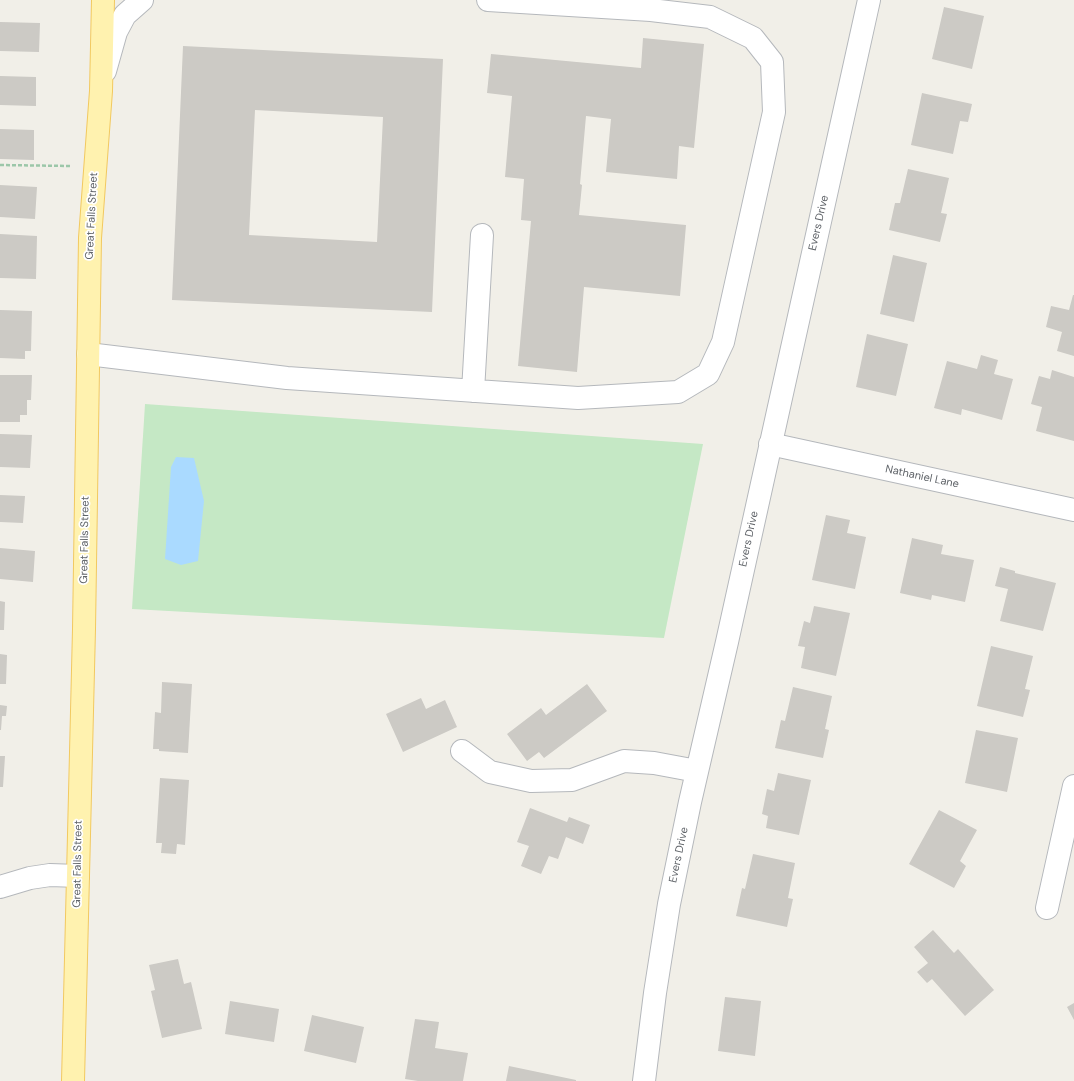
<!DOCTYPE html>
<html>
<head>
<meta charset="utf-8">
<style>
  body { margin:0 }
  canvas { display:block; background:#f1efe8 }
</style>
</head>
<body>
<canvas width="1074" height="1081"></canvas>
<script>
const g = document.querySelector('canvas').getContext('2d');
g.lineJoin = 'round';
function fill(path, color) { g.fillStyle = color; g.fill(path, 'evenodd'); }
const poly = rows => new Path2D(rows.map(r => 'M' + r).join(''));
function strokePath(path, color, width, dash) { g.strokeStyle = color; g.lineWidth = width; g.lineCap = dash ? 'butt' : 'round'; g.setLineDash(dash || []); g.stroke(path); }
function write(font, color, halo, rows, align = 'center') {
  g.font = font + ' "DM Sans",sans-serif'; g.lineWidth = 3.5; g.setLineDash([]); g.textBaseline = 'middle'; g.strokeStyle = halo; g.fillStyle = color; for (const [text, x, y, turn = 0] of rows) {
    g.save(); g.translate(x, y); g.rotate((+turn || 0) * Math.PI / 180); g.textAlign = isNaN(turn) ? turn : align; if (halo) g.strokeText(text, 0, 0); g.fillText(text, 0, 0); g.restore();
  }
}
const green = poly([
  [145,404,703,444,664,638,132,609]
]);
const water = poly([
  [176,457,194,458,204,501,198,561,181,565,165,559,171,467]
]);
const building = poly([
  [944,7,984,16,972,69,932,59],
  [0,22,40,23,39,52,0,51],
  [643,38,704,44,694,148,679,146,677,179,606,172,611,119,586,116,580,184,582,185,579,215,686,225,680,296,584,287,577,372,518,366,531,221,521,220,524,179,505,177,512,96,487,93,491,54,641,68],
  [183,46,443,59,432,312,172,300],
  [255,110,383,117,377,242,249,235],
  [0,76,36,77,36,106,0,105],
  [922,93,972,104,968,122,960,121,953,154,911,145],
  [0,129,34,130,34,160,0,159],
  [908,169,949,178,941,213,947,214,940,242,889,230,895,203,900,203],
  [0,185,37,187,35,219,0,217],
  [0,234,37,236,36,279,0,278],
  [893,255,927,263,914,322,880,314],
  [1073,295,1074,295,1074,356,1057,351,1062,332,1046,327,1051,306,1069,310],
  [0,310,32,311,31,351,25,351,25,359,0,358],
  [867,334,908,344,896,396,856,387],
  [981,355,998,360,994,374,1013,379,1002,420,962,409,961,415,934,408,947,361,977,369],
  [1052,370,1074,377,1074,441,1036,431,1042,407,1031,404,1038,379,1039,376,1050,379],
  [0,375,32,375,31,400,27,400,27,415,20,415,20,422,0,422],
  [0,434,32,435,30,468,0,467],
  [0,495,25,496,23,523,0,522],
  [826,515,850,520,847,533,866,537,855,589,812,580],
  [912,538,943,545,941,554,974,560,965,602,932,595,931,600,900,593],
  [0,548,35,551,33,582,0,579],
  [1000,567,1015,571,1015,573,1056,583,1043,631,1000,621,1008,589,995,586],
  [0,601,5,602,4,630,0,630],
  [814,606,850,613,836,676,801,668,805,647,798,646,804,621,810,623],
  [991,646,1033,656,1025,689,1030,690,1023,717,977,706],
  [0,654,7,655,6,684,0,684],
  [162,682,192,684,188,753,159,751,159,749,153,749,155,712,161,713],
  [587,684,607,711,544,758,539,752,527,761,507,734,541,708,546,715],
  [793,687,832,696,825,729,829,730,823,758,775,748,781,720,785,721],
  [421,698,426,709,445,700,457,727,403,752,386,714],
  [0,705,7,706,6,716,2,716,1,730,0,730],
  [976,730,1018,738,1007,792,965,783],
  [0,756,5,756,3,787,0,787],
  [778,773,811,780,799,835,766,828,768,816,762,814,767,789,774,791],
  [160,778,189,780,185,845,177,844,176,854,161,853,162,843,156,843],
  [530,808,567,822,569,817,590,825,583,844,566,837,558,859,549,856,541,874,521,866,529,846,517,842],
  [939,810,977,830,960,861,966,866,954,888,909,864],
  [753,854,795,863,788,898,793,899,787,927,736,916,742,888,745,889],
  [933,930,954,953,958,949,994,990,965,1016,932,979,927,983,917,972,928,963,914,947],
  [178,959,184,984,191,982,202,1029,162,1038,151,991,155,990,149,965],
  [725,997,761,1001,755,1056,718,1051],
  [230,1001,279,1009,274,1042,225,1034],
  [1074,1003,1074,1020,1067,1007],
  [312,1015,364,1027,356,1063,304,1051],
  [415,1019,439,1022,435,1048,468,1053,463,1081,418,1081,405,1079],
  [509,1066,576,1080,576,1081,506,1081]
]);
const path = poly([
  [0,165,72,166]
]);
const minor = poly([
  [105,71,116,32,125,15,142,0],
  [88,354,287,378,578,398,678,392,708,374,723,342,774,112,772,62,753,38,710,17,651,10,488,0],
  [473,391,482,235],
  [770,444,1074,510],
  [462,751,490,772,531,781,572,780,624,761,654,763,697,771],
  [0,887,30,878,50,875,78,876],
  [1047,908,1074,786],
  [644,1081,655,993,669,904,690,802,727,642,869,0]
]);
const major = poly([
  [73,1081,84,629,90,238,101,91,103,0]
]);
const streetNames = [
  ["Great Falls Street",92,216,-87],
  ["Evers Drive",819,223,-77],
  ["Nathaniel Lane",922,477,12],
  ["Evers Drive",749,539,-78],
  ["Great Falls Street",85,540,-89],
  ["Evers Drive",679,855,-78],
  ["Great Falls Street",78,864,-89]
];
fill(green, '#c5e8c5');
fill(water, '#aadaff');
fill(building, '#cccac5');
strokePath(minor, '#b5b8bc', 24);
strokePath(major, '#f2c960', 24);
strokePath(path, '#9cc7a9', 2.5, [4, 2]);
strokePath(minor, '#fff', 22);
strokePath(major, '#fff2af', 22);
write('11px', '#5f6368', '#fff', streetNames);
</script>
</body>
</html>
